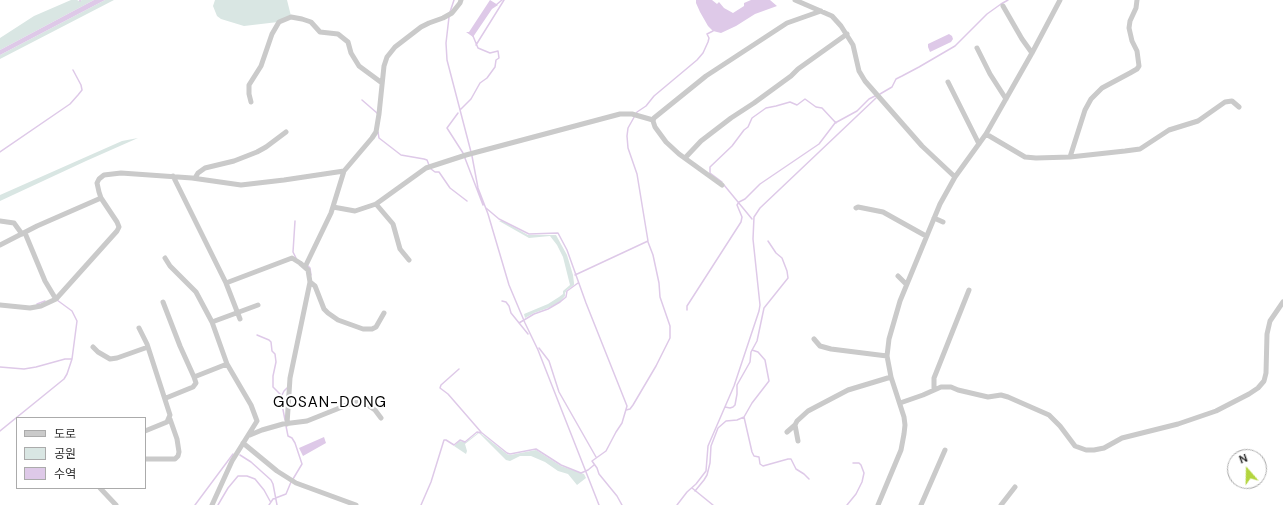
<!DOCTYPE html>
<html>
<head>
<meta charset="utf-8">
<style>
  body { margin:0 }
  #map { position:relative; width:1283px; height:505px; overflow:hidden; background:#fff; font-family:"DM Sans","Noto Sans KR",sans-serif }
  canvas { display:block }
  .legend { position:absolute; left:16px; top:417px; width:130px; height:72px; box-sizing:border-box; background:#fff; border:1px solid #ababab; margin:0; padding:5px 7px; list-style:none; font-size:12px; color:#2d2d2d }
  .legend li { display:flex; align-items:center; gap:8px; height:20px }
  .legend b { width:20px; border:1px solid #ababab }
  .north { position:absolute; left:1227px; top:449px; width:40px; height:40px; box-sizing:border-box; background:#fff; border:1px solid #ababab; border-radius:50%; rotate:340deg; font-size:11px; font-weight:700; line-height:16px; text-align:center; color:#2d2d2d }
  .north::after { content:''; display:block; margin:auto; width:14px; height:18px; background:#b3d53e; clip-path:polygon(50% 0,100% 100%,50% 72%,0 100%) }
</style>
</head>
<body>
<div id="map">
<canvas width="1283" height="505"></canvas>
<ul class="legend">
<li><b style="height:5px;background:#cacaca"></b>도로</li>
<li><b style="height:11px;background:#d9e6e3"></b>공원</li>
<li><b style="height:11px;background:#dec9e8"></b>수역</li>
</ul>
<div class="north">N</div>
</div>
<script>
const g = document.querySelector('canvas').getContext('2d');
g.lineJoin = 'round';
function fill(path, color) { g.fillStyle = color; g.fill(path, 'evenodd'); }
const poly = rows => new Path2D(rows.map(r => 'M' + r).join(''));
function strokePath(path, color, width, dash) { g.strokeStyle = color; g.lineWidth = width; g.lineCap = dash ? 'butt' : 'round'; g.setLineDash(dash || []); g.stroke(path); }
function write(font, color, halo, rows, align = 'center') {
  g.font = font + ' "DM Sans",sans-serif'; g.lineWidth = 4; g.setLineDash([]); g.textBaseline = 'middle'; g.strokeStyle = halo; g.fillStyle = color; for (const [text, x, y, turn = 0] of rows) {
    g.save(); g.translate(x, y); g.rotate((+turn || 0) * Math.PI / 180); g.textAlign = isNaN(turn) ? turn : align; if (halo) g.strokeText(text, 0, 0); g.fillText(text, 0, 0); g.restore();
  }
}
const green = poly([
  [71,0,77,0,79,1,82,0,94,0,0,50,0,38,34,16],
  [105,0,114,0,0,59,0,55],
  [215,0,287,0,291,16,278,22,244,26,221,19,217,16,213,6],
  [138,138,86,161,0,201,0,195,122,141],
  [499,221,503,221,528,235,556,235,567,255,573,275,574,283,574,285,567,290,565,293,565,296,560,302,548,308,534,313,525,318,524,314,548,304,559,297,563,294,563,291,570,285,563,257,557,245,550,236,529,238],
  [479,432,507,454,510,455,536,450,561,466,584,474,586,478,577,485,568,474,558,471,545,462,531,456,520,456,510,461,506,460,479,433,465,444,467,451,466,454,454,446,459,441,466,442]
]);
const water = poly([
  [94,0,105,0,0,55,0,50],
  [490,0,498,5,492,9,473,37,466,32,469,32],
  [696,0,712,0,717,4,719,2,724,8,733,13,744,6,744,3,751,0,770,0,777,6,755,14,736,26,721,33,713,31,708,26,700,12,696,3],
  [949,34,952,36,953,39,951,42,930,52,928,47,928,44],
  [324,437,326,443,303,456,299,448]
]);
const stream = poly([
  [80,0,80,1],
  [496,5,502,0],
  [450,12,454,0],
  [449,17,446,43,447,60,471,152],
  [476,45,504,0],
  [880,94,892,87,896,79,902,76,919,67,955,46,987,14,1001,4,1008,0],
  [362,100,377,113],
  [461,109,471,99,480,83,487,78,495,67,496,60,499,58,498,51,490,53,478,48,473,36],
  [458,113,447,128,463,153,483,205],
  [378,132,379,138,401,155,424,159,427,160,429,165],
  [0,152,70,104,78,95,82,90,81,85,73,70],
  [472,156,478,188,488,214,509,285,525,323,538,350,599,505],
  [431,169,435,172,439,172,450,188,467,201],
  [722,182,710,173,710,167,732,146,744,130,748,127,752,118,766,108,776,106,790,102,797,105,805,99,816,107,822,108,836,123],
  [724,185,752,219],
  [486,208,499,219,529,234,558,233,567,250,586,303,627,406,622,423,616,432,606,451,592,461,597,468,599,474,617,496,622,505],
  [295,221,293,252,296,258],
  [308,266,310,268,311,275],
  [575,275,648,241,637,174,628,148,627,136,628,128,637,112,646,106,654,96,697,60,703,53,708,42,709,38,707,34,713,31],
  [502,301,506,302,509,306,511,313,528,334],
  [37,304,45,301],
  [687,310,687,306,741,222,742,217,737,205,739,202,745,199,760,184,819,144,835,123,857,111,869,99,875,96],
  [519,323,534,314,548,309,560,302,566,297,567,291,578,283],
  [257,335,269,340,271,342,272,351,275,354,276,362,273,376,273,387,280,394,285,420],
  [539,348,549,361,559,392,596,457],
  [752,350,758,352,765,360,769,381,752,403,744,417,752,452,754,456,759,457,760,464,763,466,788,459,791,459,796,469,804,474,809,479],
  [0,367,24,369,36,367,65,359,72,359],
  [459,369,441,385,440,388,448,394,481,432],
  [281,397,284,391,287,388],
  [725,407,730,408,733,407,735,405,737,394,737,385,750,362,751,352,757,341,764,308,788,278,787,271,782,258,776,253,768,241],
  [626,410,630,409,633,405,656,366,670,338,670,326,660,297,659,283,653,255,648,242],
  [286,426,288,436,292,438,295,443,302,464,293,479],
  [0,431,64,379,67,374,72,359,77,321,72,311,57,300],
  [240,455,251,462,271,480,273,484,277,505],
  [692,488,713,505],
  [695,491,704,480,707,475,710,463,711,446,718,428,726,421,737,420,744,417],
  [195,505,233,454],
  [218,505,228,488,238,476,247,476,255,479,264,490,270,501],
  [269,505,273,499,286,494,291,482],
  [421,505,431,482,444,440,446,440,454,445,460,440,465,442,477,432,482,433,507,453,510,454,536,449,561,465,581,473,588,470,594,465],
  [677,505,687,492,696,484,706,471,708,446,734,386,759,311,760,305,753,239,754,217,760,208,876,98],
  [847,505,856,494,862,482,864,473,861,465,859,463,853,463]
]);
const minor = poly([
  [795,0,832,16,841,26,853,45,859,71,865,81,922,146,955,177],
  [1003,6,1022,39,1032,53],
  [977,48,990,74,1006,99],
  [948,82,979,144],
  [251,102,249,94,249,85,261,66,272,34,279,22,291,17,302,19,311,22,320,32,338,34,348,42,351,53,359,66,382,83],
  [986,134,1025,157,1036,158,1070,157,1125,151,1140,149,1169,130,1198,121,1225,102,1232,101,1239,107],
  [1070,157,1085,110,1091,99,1102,88,1130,73,1137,69,1139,66,1137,51,1132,41,1129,28,1130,21,1136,8,1137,0],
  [685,158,701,141,731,118,754,103,791,76,798,69,847,34],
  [173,176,226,283,240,319],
  [195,178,198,173,205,168,234,161,257,152,266,147,286,132],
  [722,185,679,154,666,142,655,127,653,121,654,118,706,76,787,23,821,11],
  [376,204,393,224,400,249,409,260],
  [333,207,355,211,376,204,426,168,466,155,620,114,632,114,653,120],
  [856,208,858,207,883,212,926,236],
  [934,218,943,222],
  [0,221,14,223,22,234],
  [25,233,45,281,54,296,57,298],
  [0,245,37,226,101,198],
  [165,258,170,266,196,292,212,322],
  [305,267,331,213,344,171,372,138,376,132,379,114,384,66,387,57,395,47,421,27,429,23,443,18,452,13,460,3,461,0],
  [898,276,906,284],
  [310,282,315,286,324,309,328,313,338,320,363,329,372,329,376,327,384,313],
  [226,283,292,258,300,263,308,270,310,282,290,378,287,424],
  [163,302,180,346,194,377],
  [0,305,30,308,41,306,56,299,117,231,119,227,117,222,101,198,99,192,97,183,99,179,104,175,121,173,192,178,241,185,284,180,344,171],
  [139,328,147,344,170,415,167,422,145,431],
  [814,339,820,346,831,349,887,356],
  [93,347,98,352,110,359,117,358,148,347],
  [934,389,934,378,969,290],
  [166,398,193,387,196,383,194,377,227,364],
  [900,403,923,395,941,387,951,387,958,390,988,397,1001,395,1008,397,1049,415,1060,426,1075,446,1086,450,1094,450,1104,448,1122,438,1178,424,1216,411,1249,394,1258,388,1264,381,1266,373,1267,334,1270,321,1283,302],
  [787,432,795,425],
  [250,435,262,430,283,424,307,421,352,403,363,402,375,410,381,418],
  [798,441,795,425,797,421,808,411,848,390,891,377],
  [243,443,277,471,296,483,356,505],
  [145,459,175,459,178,456,179,452,177,439,170,419],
  [100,488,116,505],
  [212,505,232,461,257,421,251,405,227,364,212,322,258,305],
  [878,505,901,450,904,434,905,425,904,417,891,377,887,356,889,339,900,301,940,204,955,177,986,134,1032,53,1060,0],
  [921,505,945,450],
  [1001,505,1015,487]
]);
const quarterNames = [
  ["GOSAN-DONG",330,403]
];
fill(green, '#d9e6e3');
fill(water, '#dec9e8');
strokePath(stream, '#dec9e8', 1.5);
strokePath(minor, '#cacaca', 5);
g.letterSpacing = '1px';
write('15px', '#000', '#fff', quarterNames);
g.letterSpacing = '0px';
</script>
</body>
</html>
